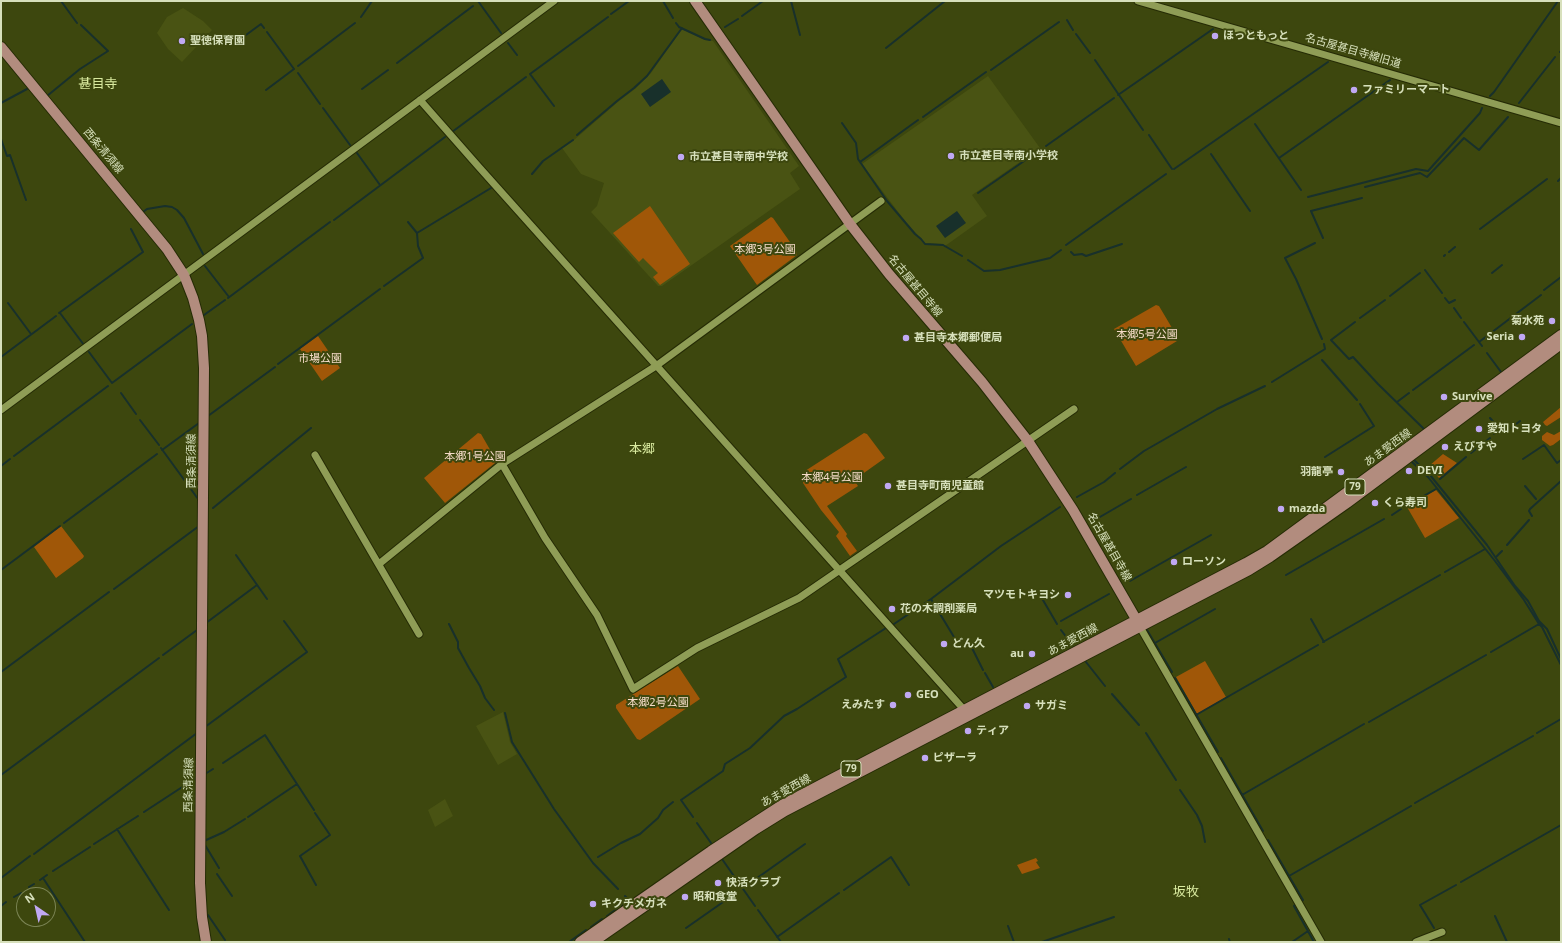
<!DOCTYPE html>
<html>
<head>
<meta charset="utf-8">
<style>
  body { margin:0 }
  #map { position:relative; width:1562px; height:943px; overflow:hidden; background:#3d470e; font-family:"Noto Sans",sans-serif }
  canvas { display:block }
  .frame { position:absolute; inset:0; border:2px solid #d7e0bc; pointer-events:none }
  .north { position:absolute; left:16px; top:887px; width:40px; height:40px; box-sizing:border-box; background:#3d470e; border:1px solid #7b8454; border-radius:50%; rotate:326deg; font-size:11px; font-weight:700; line-height:16px; text-align:center; color:#d7e0bc }
  .north::after { content:''; display:block; margin:auto; width:14px; height:18px; background:#c0a8f3; clip-path:polygon(50% 0,100% 100%,50% 72%,0 100%) }
</style>
</head>
<body>
<div id="map">
<canvas width="1562" height="943"></canvas>
<div class="frame"></div>
<div class="north">N</div>
</div>
<script>
const g = document.querySelector('canvas').getContext('2d');
g.lineJoin = 'round';
function fill(path, color) { g.fillStyle = color; g.fill(path, 'evenodd'); }
const poly = rows => new Path2D(rows.map(r => 'M' + r).join(''));
function strokePath(path, color, width, dash) { g.strokeStyle = color; g.lineWidth = width; g.lineCap = dash ? 'butt' : 'round'; g.setLineDash(dash || []); g.stroke(path); }
function write(font, color, halo, rows, align = 'center') {
  g.font = font + ' "Noto Sans","Noto Sans JP",sans-serif'; g.lineWidth = 4; g.setLineDash([]); g.textBaseline = 'middle'; g.strokeStyle = halo; g.fillStyle = color; for (const [text, x, y, turn = 0] of rows) {
    g.save(); g.translate(x, y); g.rotate((+turn || 0) * Math.PI / 180); g.textAlign = isNaN(turn) ? turn : align; if (halo) g.strokeText(text, 0, 0); g.fillText(text, 0, 0); g.restore();
  }
}
const built = poly([
  [183,8,203,21,212,30,182,62,168,49,157,33,167,17],
  [682,29,705,40,713,41,799,166,790,173,800,189,662,286,658,286,591,212,597,206,604,183,581,174,562,148,574,140,619,101,635,89,651,73],
  [988,76,1040,148,972,195,987,216,945,246,943,244,925,243,905,221,862,164],
  [503,712,510,742,517,754,498,765,476,726],
  [445,799,453,816,435,827,428,810]
]);
const green = poly([
  [650,206,690,264,660,285,653,277,658,273,643,258,639,262,613,233],
  [771,217,773,218,797,252,797,255,757,285,730,246],
  [1156,305,1159,306,1178,338,1177,341,1136,366,1114,329],
  [318,336,340,368,322,381,300,349],
  [1561,407,1561,417,1547,426,1545,425,1543,422],
  [1561,431,1561,439,1553,445,1550,446,1542,440,1542,436,1547,432,1554,435],
  [478,433,481,434,496,460,495,463,445,503,424,478],
  [864,433,867,434,885,458,854,480,858,486,827,506,847,534,846,536,857,551,850,556,836,536,839,532,821,510,803,483,805,471],
  [1443,454,1457,463,1439,478,1429,466],
  [1436,490,1459,518,1425,538,1407,507],
  [61,526,84,556,83,558,56,578,34,547],
  [1205,661,1226,697,1197,714,1176,677],
  [678,666,700,699,640,740,637,739,616,708,616,705],
  [1036,858,1038,861,1036,862,1040,868,1022,874,1017,865]
]);
const water = poly([
  [662,79,671,92,650,107,641,94],
  [957,211,966,223,945,238,936,226]
]);
const stream = poly([
  [61,1,77,23],
  [478,1,501,33],
  [663,1,673,18],
  [791,1,800,35],
  [611,14,629,1],
  [742,16,763,1],
  [361,17,372,1],
  [1067,20,1073,30],
  [676,23,679,27,705,39,710,40],
  [725,27,738,19],
  [1076,34,1090,53],
  [235,43,261,24,264,28],
  [508,43,517,55],
  [886,48,945,1],
  [1560,52,1561,51],
  [1095,60,1143,130],
  [397,63,473,6],
  [298,66,355,23],
  [991,70,1059,22],
  [298,73,320,104],
  [362,89,388,70],
  [266,90,294,69,267,32],
  [1118,95,1213,29],
  [47,96,80,69,108,51,81,25],
  [1490,96,1494,92,1558,1],
  [1,103,27,89],
  [1519,103,1555,57],
  [554,106,530,74,608,17],
  [323,108,350,145],
  [923,117,986,72],
  [842,123,856,143,858,159,887,201,915,234,921,239,925,244,943,245,962,256],
  [1255,124,1301,190],
  [452,132,526,77],
  [577,135,617,101,634,88,647,76,682,28],
  [1149,135,1172,169],
  [1,139,7,156,10,155,26,200],
  [1046,146,1114,98],
  [357,153,380,185],
  [1211,154,1250,211],
  [1279,158,1390,80],
  [860,162,918,120],
  [1174,169,1328,62],
  [532,174,543,161,573,140],
  [1558,181,1561,178],
  [1365,187,1420,173,1427,177,1464,138,1479,150,1508,117],
  [978,193,1040,150],
  [1308,197,1416,169,1428,171,1480,113,1482,108],
  [143,212,147,209,165,206,172,207,177,210,184,218,203,254],
  [334,220,445,137],
  [408,222,417,233,491,188],
  [1480,229,1547,179],
  [1323,238,1311,211,1362,198],
  [1315,243,1285,258,1296,279,1322,339],
  [1066,245,1166,174],
  [1071,252,1074,255,1082,254,1086,256,1122,244],
  [1449,252,1455,247],
  [1444,256,1445,255],
  [968,260,984,271,1000,270,1050,258,1061,250],
  [205,266,229,297],
  [1425,270,1442,293],
  [1492,273,1502,265],
  [384,286,423,258,418,246,417,233],
  [1544,290,1561,277],
  [1390,296,1420,273],
  [228,298,330,222],
  [1445,298,1449,303,1455,300],
  [8,303,31,334],
  [1454,308,1461,318],
  [59,313,143,252,131,229],
  [60,313,84,345],
  [204,315,225,300],
  [1360,318,1385,300],
  [1355,322,1331,340,1349,359,1353,357,1378,384,1424,429],
  [1464,322,1482,346],
  [1479,342,1541,295],
  [89,352,112,383],
  [1487,353,1501,372],
  [1,357,56,316],
  [1322,360,1357,400],
  [278,364,380,289],
  [1272,382,1325,349,1324,344],
  [112,383,192,324],
  [1413,390,1474,345],
  [121,393,136,414],
  [1397,402,1409,393],
  [208,416,275,367],
  [1490,418,1500,429],
  [140,420,159,445],
  [1494,434,1501,428,1511,428,1520,421],
  [161,448,185,481],
  [162,450,199,423],
  [1471,453,1490,438],
  [14,456,108,386],
  [1325,457,1374,426,1360,404],
  [1523,459,1544,445,1557,463,1561,460],
  [1414,460,1430,475,1487,545,1515,586,1528,601,1539,621,1547,629,1561,659],
  [1412,462,1428,477,1495,561,1524,600,1539,624,1542,627,1561,665],
  [1,466,10,459],
  [1120,469,1144,451,1165,439,1217,409,1265,386],
  [1440,479,1466,457],
  [188,485,198,499],
  [1525,486,1536,499],
  [1137,495,1186,467],
  [1077,497,1104,482,1115,473],
  [1406,506,1436,489],
  [213,508,311,428],
  [1392,515,1401,509],
  [1532,516,1529,511,1530,509,1561,481],
  [1093,521,1131,499],
  [64,523,157,454],
  [1507,545,1529,520],
  [236,555,267,599],
  [1496,557,1502,551],
  [1,570,60,526],
  [1445,572,1485,549],
  [1286,575,1384,519],
  [1130,581,1211,535],
  [114,589,199,526],
  [1040,595,1057,624],
  [931,599,957,642],
  [1311,619,1324,642],
  [1061,621,1109,594],
  [206,623,257,585],
  [449,624,458,642,458,648,469,668,480,686,485,698,494,710],
  [894,624,931,599,1001,546,1060,507],
  [1061,630,1073,646],
  [1147,630,1172,672],
  [1323,642,1440,575],
  [1155,643,1215,609],
  [961,647,969,642,983,670],
  [1491,652,1539,624],
  [163,655,197,630],
  [1086,662,1105,686],
  [1,672,109,592],
  [985,673,993,687],
  [1175,678,1218,752],
  [1112,694,1139,725],
  [505,713,512,742,554,809,593,863,618,889],
  [1196,715,1318,645],
  [1369,722,1486,655],
  [205,727,307,652,284,621],
  [1146,733,1176,780],
  [1537,733,1561,719],
  [1221,758,1263,831],
  [223,763,265,735,314,810],
  [205,774,213,769],
  [1,775,159,658],
  [1180,790,1197,815,1202,826,1205,842],
  [1242,795,1364,724],
  [1415,803,1533,736],
  [144,812,196,778],
  [315,813,330,835,300,856,316,885],
  [248,817,297,784],
  [693,817,681,800,723,771,725,764,750,748,784,716,797,709,846,677,838,659,886,628],
  [697,823,711,843],
  [117,829,169,910],
  [1268,840,1303,900,1302,901],
  [204,841,224,832,245,819],
  [94,844,138,816],
  [205,845,219,868],
  [34,854,197,733],
  [598,857,621,843,640,834,658,818,663,810,673,802],
  [722,859,755,906],
  [53,871,90,847],
  [217,874,232,896],
  [1289,876,1411,806],
  [1,878,30,856],
  [43,878,85,942],
  [40,880,47,875],
  [1461,882,1561,825],
  [29,887,34,884],
  [743,888,805,844],
  [844,890,891,857,909,885],
  [14,897,21,893],
  [1295,905,1294,906,1314,942],
  [1,906,6,902],
  [758,910,781,942],
  [208,915,225,940],
  [607,916,629,900,625,896],
  [1495,916,1507,942],
  [1008,926,1014,942],
  [591,927,602,919],
  [686,928,736,893],
  [1434,928,1420,905,1456,885],
  [777,937,839,893],
  [1229,939,1230,942],
  [569,942,586,930],
  [1042,942,1114,917],
  [1292,942,1308,931]
]);
const minor = poly([
  [1138,1,1561,123],
  [420,100,478,166,967,713],
  [1,410,554,1],
  [315,455,419,634],
  [502,464,545,538,597,615,633,689,697,648,799,598,1074,409],
  [379,564,502,464,656,366,881,201],
  [1140,627,1321,942],
  [1416,942,1442,932]
]);
const major = poly([
  [695,1,850,224,889,274,982,382,1028,441,1073,510,1140,626],
  [1,47,167,249,184,275,193,298,199,320,202,336,204,368,200,883,202,917,206,942],
  [580,942,711,851,782,805,1246,563,1267,551,1561,335],
  [593,942,756,829,785,811,1249,570,1270,557,1347,503,1561,344]
]);
const markers = [
  [1215,36,4,"#c0a8f3"],
  [182,41,4,"#c0a8f3"],
  [1354,90,4,"#c0a8f3"],
  [951,156,4,"#c0a8f3"],
  [681,157,4,"#c0a8f3"],
  [1552,321,4,"#c0a8f3"],
  [1522,337,4,"#c0a8f3"],
  [906,338,4,"#c0a8f3"],
  [1444,397,4,"#c0a8f3"],
  [1479,429,4,"#c0a8f3"],
  [1445,447,4,"#c0a8f3"],
  [1409,471,4,"#c0a8f3"],
  [1341,472,4,"#c0a8f3"],
  [888,486,4,"#c0a8f3"],
  [1375,503,4,"#c0a8f3"],
  [1281,509,4,"#c0a8f3"],
  [1174,562,4,"#c0a8f3"],
  [1068,595,4,"#c0a8f3"],
  [892,609,4,"#c0a8f3"],
  [944,644,4,"#c0a8f3"],
  [1032,654,4,"#c0a8f3"],
  [908,695,4,"#c0a8f3"],
  [893,705,4,"#c0a8f3"],
  [1027,706,4,"#c0a8f3"],
  [968,731,4,"#c0a8f3"],
  [925,758,4,"#c0a8f3"],
  [718,883,4,"#c0a8f3"],
  [685,897,4,"#c0a8f3"],
  [593,904,4,"#c0a8f3"]
];
const shields = [
  [1355,487,20],
  [851,769,20]
];
const shieldNames = [
  ["79",1355,487],
  ["79",851,769]
];
const poiNames = [
  ["ほっともっと",1223,36],
  ["聖徳保育園",190,41],
  ["ファミリーマート",1362,90],
  ["市立甚目寺南小学校",959,156],
  ["市立甚目寺南中学校",689,157],
  ["菊水苑",1544,321,"right"],
  ["Seria",1514,337,"right"],
  ["甚目寺本郷郵便局",914,338],
  ["Survive",1452,397],
  ["愛知トヨタ",1487,429],
  ["えびすや",1453,447],
  ["DEVI",1417,471],
  ["羽龍亭",1333,472,"right"],
  ["甚目寺町南児童館",896,486],
  ["くら寿司",1383,503],
  ["mazda",1289,509],
  ["ローソン",1182,562],
  ["マツモトキヨシ",1060,595,"right"],
  ["花の木調剤薬局",900,609],
  ["どん久",952,644],
  ["au",1024,654,"right"],
  ["GEO",916,695],
  ["えみたす",885,705,"right"],
  ["サガミ",1035,706],
  ["ティア",976,731],
  ["ピザーラ",933,758],
  ["快活クラブ",726,883],
  ["昭和食堂",693,897],
  ["キクチメガネ",601,904]
];
const streetNames = [
  ["名古屋甚目寺線旧道",1353,51,16],
  ["西条清須線",103,151,50],
  ["名古屋甚目寺線",915,286,50],
  ["あま愛西線",1388,448,-36],
  ["西条清須線",192,461,-90],
  ["名古屋甚目寺線",1109,547,60],
  ["あま愛西線",1073,640,-28],
  ["西条清須線",189,785,-89],
  ["あま愛西線",786,791,-29]
];
const parkNames = [
  ["本郷3号公園",765,250],
  ["本郷5号公園",1147,335],
  ["市場公園",320,359],
  ["本郷1号公園",475,457],
  ["本郷4号公園",832,478],
  ["本郷2号公園",658,703]
];
const quarterNames = [
  ["甚目寺",98,84],
  ["本郷",642,449],
  ["坂牧",1186,892]
];
fill(built, '#495313');
fill(green, '#a05708');
fill(water, '#18302b');
strokePath(stream, '#18302b', 2);
strokePath(minor, '#252b05', 9);
strokePath(major, '#252b05', 12);
strokePath(minor, '#8f9d56', 7);
strokePath(major, '#b28c7e', 10);
for (const [x, y, r, color] of markers) { const dot = new Path2D(); dot.arc(x, y, r, 0, 2 * Math.PI); g.fillStyle = color; g.fill(dot); strokePath(dot, '#3d470e', 1.5); }
for (const [x, y, w] of shields) { const box = new Path2D(); box.roundRect(x - w / 2, y - 8, w, 16, 3); g.fillStyle = '#3d470e'; g.fill(box); strokePath(box, '#d7e0bc', 1); }
write('bold 10px', '#d7e0bc', null, shieldNames);
write('bold 11px', '#d7e0bc', '#3d470e', poiNames, 'left');
write('11px', '#d7e0bc', '#3d470e', streetNames);
write('11px', '#f5dbc8', '#3d470e', parkNames);
write('13px', '#d9ea9f', '#3d470e', quarterNames);
</script>
</body>
</html>
